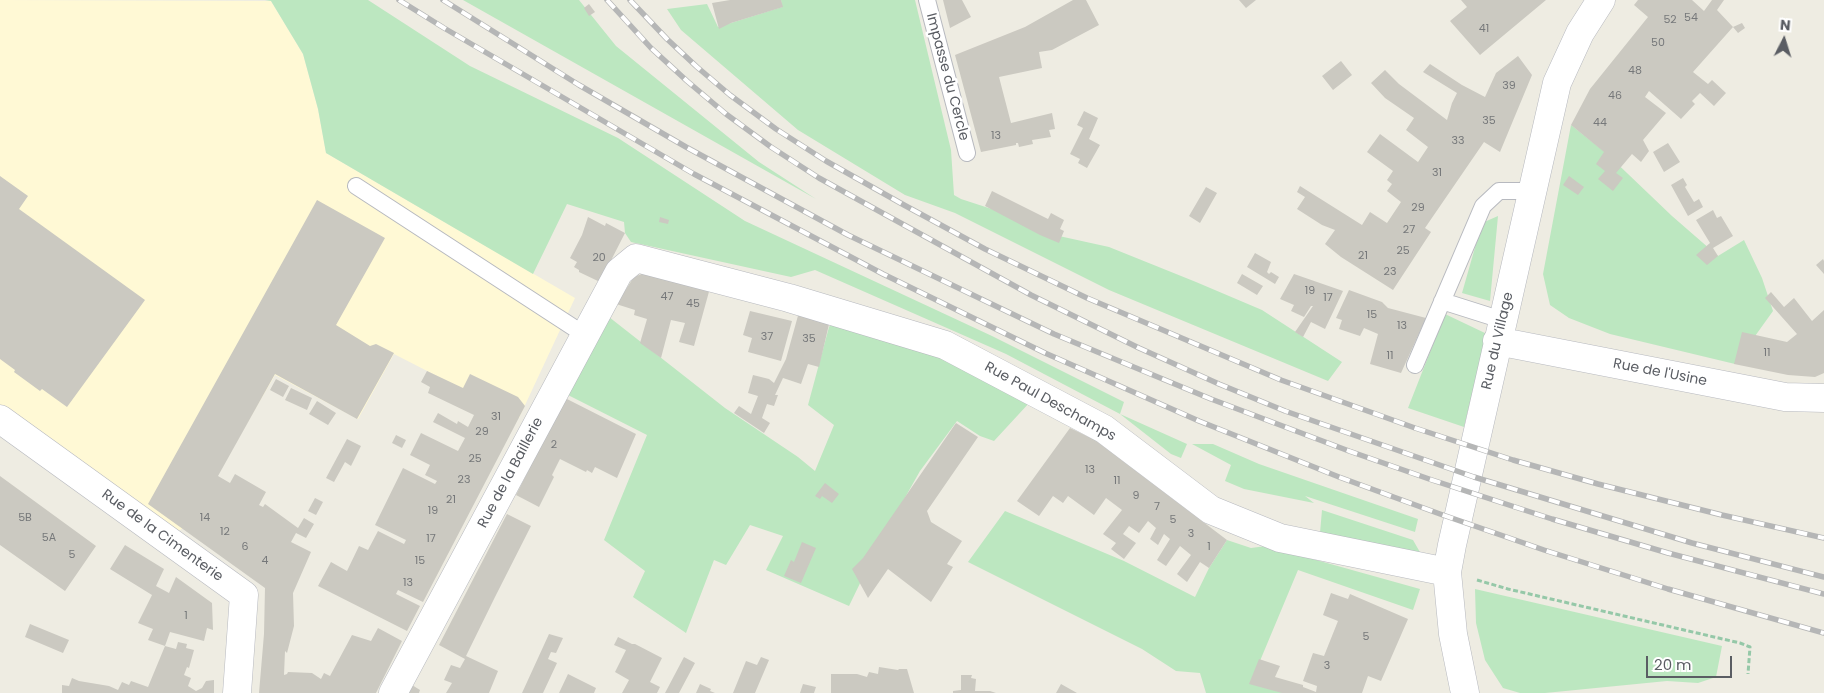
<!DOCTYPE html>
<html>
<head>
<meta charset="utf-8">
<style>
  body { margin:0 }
  #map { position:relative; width:1824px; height:693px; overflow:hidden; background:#eeece2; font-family:Poppins,sans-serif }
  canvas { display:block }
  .north { position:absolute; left:1759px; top:15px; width:50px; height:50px; -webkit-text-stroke:4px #fff; paint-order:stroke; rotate:5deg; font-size:14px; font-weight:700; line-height:20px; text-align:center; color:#5a5d63 }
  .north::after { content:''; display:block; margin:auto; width:18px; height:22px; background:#5a5d63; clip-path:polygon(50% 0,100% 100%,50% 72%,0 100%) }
  .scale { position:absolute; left:1646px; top:656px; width:86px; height:22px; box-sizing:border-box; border:2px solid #5a5d63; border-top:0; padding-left:6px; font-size:15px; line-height:18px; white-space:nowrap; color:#5a5d63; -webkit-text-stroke:4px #fff; paint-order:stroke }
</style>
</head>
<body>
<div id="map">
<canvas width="1824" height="693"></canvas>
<div class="north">N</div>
<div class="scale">20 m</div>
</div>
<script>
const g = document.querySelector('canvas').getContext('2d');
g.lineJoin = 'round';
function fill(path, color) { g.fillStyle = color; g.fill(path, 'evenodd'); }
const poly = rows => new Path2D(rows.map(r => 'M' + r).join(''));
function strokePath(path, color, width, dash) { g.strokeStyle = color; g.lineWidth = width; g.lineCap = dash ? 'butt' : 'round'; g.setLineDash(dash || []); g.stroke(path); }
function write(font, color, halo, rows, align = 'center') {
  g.font = font + ' Poppins,sans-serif'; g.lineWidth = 5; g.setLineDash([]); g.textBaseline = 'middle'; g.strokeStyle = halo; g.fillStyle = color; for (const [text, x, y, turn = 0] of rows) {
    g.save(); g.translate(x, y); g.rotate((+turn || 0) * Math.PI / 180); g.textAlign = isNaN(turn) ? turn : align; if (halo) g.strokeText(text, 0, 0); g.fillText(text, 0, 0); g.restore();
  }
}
const commercial = poly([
  [0,0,271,1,303,54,318,109,326,153,575,298,519,418,394,354,358,419,275,375,207,492,183,528,167,539,42,465,0,436]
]);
const green = poly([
  [265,0,368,0,470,66,618,138,745,221,992,336,1124,402,1120,414,1187,444,1181,458,1171,454,1120,414,1006,354,815,270,791,277,631,242,625,233,624,222,567,204,533,274,326,153,318,109,303,54,271,1],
  [463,0,579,0,616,46,759,162,816,199],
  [781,0,915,0,951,150,954,195,961,199,1004,213,1059,236,1109,247,1196,282,1262,310,1342,362,1328,381,1109,290,955,213,905,195,798,130,681,30,667,9,707,4,718,27,782,7],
  [1571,125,1605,152,1672,216,1718,256,1744,240,1762,278,1773,311,1735,364,1610,334,1569,318,1550,305,1543,274],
  [1498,216,1490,301,1462,293,1482,223],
  [1445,314,1487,334,1464,427,1408,408],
  [609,317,725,408,798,457,815,471,834,425,808,405,829,327,832,323,925,351,1030,402,994,441,980,436,957,421,920,471,880,542,849,606,766,570,783,536,750,525,726,565,714,560,686,633,633,597,645,571,604,540,647,435,566,394],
  [1192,444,1213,444,1259,464,1418,519,1415,532,1305,496,1314,503,1244,489,1225,481,1231,465],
  [1322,510,1413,540,1421,554,1320,533],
  [1005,511,1124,561,1195,597,1209,568,1227,540,1251,548,1266,546,1420,589,1413,610,1298,570,1252,680,1285,693,1206,693,1200,673,1176,671,1142,649,968,562],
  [1475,589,1722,646,1716,677,1698,683,1667,681,1545,693,1520,693,1503,688,1485,660,1476,623]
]);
const building = poly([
  [730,0,781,0,783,7,731,23,719,29,712,3],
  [943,0,962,0,971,17,950,28],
  [1073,0,1086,0,1099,25,1052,50,1039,52,1042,68,999,77,1011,123,1052,113,1055,129,1049,130,1051,137,1032,140,1033,144,1019,147,1018,143,1016,143,1016,145,981,152,955,55,1025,27],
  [1239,0,1256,0,1246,8],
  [1461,0,1546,0,1480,55,1450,21,1467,7],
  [1638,0,1692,0,1704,11,1712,0,1724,0,1717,10,1733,27,1693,72,1708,84,1712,80,1726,93,1714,106,1700,93,1692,101,1695,104,1681,119,1649,91,1645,97,1666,113,1643,140,1649,151,1641,162,1632,154,1616,173,1623,178,1613,191,1598,179,1605,171,1596,164,1604,152,1571,125,1590,89,1648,17,1634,5],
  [589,4,595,12,589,16,584,8],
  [1742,23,1745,28,1738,33,1733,27],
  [1518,56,1532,75,1500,152,1484,142,1425,228,1431,232,1393,290,1341,257,1325,244,1335,230,1322,225,1297,209,1305,197,1297,192,1300,186,1362,225,1370,212,1387,223,1401,202,1387,191,1392,184,1387,180,1393,171,1367,152,1380,134,1418,162,1428,147,1406,130,1414,118,1385,98,1371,83,1385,70,1399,84,1447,120,1452,103,1457,93,1423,72,1430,64,1462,85,1485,97,1496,73],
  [1341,61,1352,75,1333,90,1322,76],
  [1084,111,1098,118,1089,139,1100,145,1087,168,1078,163,1080,159,1070,154,1083,128,1077,125],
  [1668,143,1680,162,1664,172,1653,152],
  [0,176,28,196,19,209,145,300,67,407,42,389,40,391,14,372,15,370,0,359],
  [1569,176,1584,187,1578,195,1563,185],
  [1683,178,1687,185,1685,187,1694,202,1699,199,1703,207,1688,216,1671,185],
  [1206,187,1217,193,1200,223,1189,216],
  [992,191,1048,219,1051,213,1064,220,1060,229,1064,231,1059,243,1040,235,985,206],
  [317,200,385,238,336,325,370,346,376,344,394,353,357,419,275,374,218,476,230,483,235,474,266,492,259,505,263,507,265,504,298,528,304,518,314,524,306,538,296,533,291,542,311,552,293,593,294,626,287,653,285,651,284,675,287,674,288,672,312,673,321,679,324,673,330,676,352,635,371,641,378,628,402,641,376,693,259,693,264,634,265,588,148,504],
  [1713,210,1717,218,1721,216,1733,236,1713,248,1718,256,1707,265,1696,255,1710,243,1696,220],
  [588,217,605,226,606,223,625,233,600,282,579,272,579,270,574,267,577,262,570,258,582,235],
  [660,217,669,220,668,224,659,222],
  [1255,253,1271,262,1267,272,1269,274,1271,272,1279,277,1275,284,1247,267],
  [1823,259,1824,261,1824,274,1816,265],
  [647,272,710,288,694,346,679,342,685,323,671,320,661,358,640,343,647,319,634,315,635,310,616,304,634,277],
  [1242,274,1263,286,1257,295,1237,283],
  [1294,274,1343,291,1325,329,1311,322,1303,337,1295,332,1313,306,1311,306,1304,317,1291,311,1294,305,1280,299],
  [1349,290,1382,302,1388,308,1426,318,1401,373,1370,364,1378,334,1364,328,1360,336,1339,329,1342,320,1336,318],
  [1771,292,1784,307,1794,298,1812,321,1824,310,1824,373,1815,377,1788,375,1734,364,1742,332,1787,342,1797,334,1765,298],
  [750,311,792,321,781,361,748,352,752,338,743,335],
  [799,312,830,320,819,367,808,364,801,384,783,378,775,395,778,395,774,406,767,404,762,418,770,423,764,433,734,413,739,406,751,414,758,396,748,393,753,375,769,379,774,383,786,359],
  [427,371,463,388,470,374,518,397,525,406,423,602,398,590,396,594,420,606,407,631,318,586,331,562,347,571,359,546,368,550,378,531,404,544,406,540,375,525,403,468,435,484,437,481,425,475,430,465,410,455,421,433,458,451,465,438,433,422,438,413,457,424,458,421,468,427,474,415,428,393,430,387,421,382],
  [276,379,289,386,283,397,270,390],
  [291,388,312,398,307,410,285,400],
  [565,398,636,434,617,478,595,467,592,473,587,470,586,472,560,459,552,475,554,477,539,507,516,495],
  [317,401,336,413,328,425,309,414],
  [956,423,978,437,927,511,931,522,962,541,947,564,953,567,931,602,888,569,868,598,852,569,863,558],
  [1070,428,1095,440,1227,540,1209,568,1200,562,1187,582,1177,574,1191,555,1180,546,1166,566,1157,560,1170,539,1164,534,1158,545,1150,539,1156,528,1148,521,1139,533,1129,526,1123,534,1136,543,1124,559,1111,549,1116,543,1103,534,1122,510,1106,498,1094,515,1068,496,1063,503,1053,496,1039,516,1017,501],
  [396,435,406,440,402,448,392,443],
  [347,439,361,446,351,466,345,462,334,482,326,478],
  [0,476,96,546,65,591,0,545],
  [825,483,839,494,832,503,822,496,820,499,815,496],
  [315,498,323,502,316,515,308,511],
  [507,514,531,526,495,597,466,656,498,671,489,693,446,693,452,683,444,680,451,665,460,668,465,659,439,645],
  [802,542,816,548,801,583,784,576,791,560,794,562],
  [125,545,164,569,156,586,169,593,176,577,212,603,213,630,207,628,204,641,170,632,165,646,148,640,153,629,138,623,152,595,110,569],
  [1331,593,1348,599,1350,594,1408,619,1381,681,1368,676,1362,693,1282,693,1249,684,1259,659,1280,666,1275,677,1303,685,1303,687,1316,692,1317,686,1303,681,1313,653,1324,656,1338,621,1323,615],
  [30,624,69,640,63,653,25,637],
  [549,634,563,638,556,653,551,652,548,659,557,663,543,693,522,693],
  [618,637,632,644,635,644,662,658,650,682,660,687,657,693,622,693,629,680,615,672,626,650,614,645],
  [178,642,187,644,186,648,194,650,189,668,187,667,184,675,191,678,188,686,196,691,202,688,206,681,214,680,214,693,62,693,62,685,69,686,72,678,79,681,109,686,118,690,122,682,129,685,131,681,148,687,165,646,176,649],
  [684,657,695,663,679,693,665,693],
  [761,657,769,660,755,693,733,693,746,661,757,665],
  [879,667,898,670,899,669,907,669,914,693,831,693,831,674,857,674,867,677,869,672,878,674],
  [568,674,596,688,594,693,559,693],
  [961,675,972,675,971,678,976,679,975,691,990,691,996,693,953,693,953,691,961,690],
  [700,684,711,689,710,691,715,693,696,693],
  [803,684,816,687,814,693,800,693],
  [1061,684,1077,693,1056,693],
  [412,685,420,690,419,693,408,693]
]);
const path = poly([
  [1477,580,1508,589,1740,643,1750,647,1748,674]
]);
const service = poly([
  [927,0,967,153],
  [356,186,585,335],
  [1442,301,1502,320],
  [1415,365,1483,206,1499,191,1532,191]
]);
const minor = poly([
  [1497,341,1785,397,1824,398],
  [0,419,244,595,237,693],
  [393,693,619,272,636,258,789,298,945,345,1104,429,1211,510,1280,538,1447,572],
  [1465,693,1453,634,1447,572,1452,545,1557,83,1580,33,1601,0]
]);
const rail = poly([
  [399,0,444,28,694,174,883,274,1045,353,1199,421,1339,477,1440,514,1544,550,1668,589,1824,633],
  [443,0,579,85,686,147,848,235,1054,334,1211,399,1349,451,1432,480,1552,519,1668,553,1824,594],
  [607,0,651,48,687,81,726,114,771,147,819,178,1031,295,1139,348,1219,384,1285,411,1474,477,1692,543,1824,577],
  [630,0,667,39,697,67,730,95,776,129,826,161,904,205,985,249,1087,298,1281,380,1415,428,1513,460,1598,484,1722,515,1824,538]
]);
const numberNames = [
  ["54",1691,18],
  ["52",1670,20],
  ["41",1484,29],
  ["50",1658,43],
  ["48",1635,71],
  ["39",1509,86],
  ["46",1615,96],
  ["35",1489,121],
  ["44",1600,123],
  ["13",996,136],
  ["33",1458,141],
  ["31",1437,173],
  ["29",1418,208],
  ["27",1409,230],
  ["25",1403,251],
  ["21",1363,256],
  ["20",599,258],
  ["23",1390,272],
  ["19",1310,291],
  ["47",667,297],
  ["17",1328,298],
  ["45",693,304],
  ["15",1372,315],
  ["13",1402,326],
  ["37",767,337],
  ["35",809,339],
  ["11",1767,353],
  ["11",1390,356],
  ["31",496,417],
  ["29",482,432],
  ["2",554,445],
  ["25",475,459],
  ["13",1090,470],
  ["23",464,480],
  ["11",1117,481],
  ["9",1136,496],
  ["21",451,500],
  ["7",1157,507],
  ["19",433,511],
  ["5B",25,518],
  ["14",205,518],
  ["5",1173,520],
  ["12",225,532],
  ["3",1191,534],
  ["5A",49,538],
  ["17",431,539],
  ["6",245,547],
  ["1",1209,547],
  ["5",72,555],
  ["4",265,561],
  ["15",420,561],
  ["13",408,583],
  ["1",186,616],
  ["5",1366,637],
  ["3",1327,666]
];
const streetNames = [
  ["Impasse du Cercle",947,77,75],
  ["Rue du Village",1498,341,-77],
  ["Rue de l'Usine",1660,373,11],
  ["Rue Paul Deschamps",1050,402,29],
  ["Rue de la Baillerie",511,473,-62],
  ["Rue de la Cimenterie",162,536,36]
];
fill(commercial, '#fff9d5');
fill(green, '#bce7c0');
fill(building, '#cbc9c1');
strokePath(service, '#b7b9bf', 18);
strokePath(minor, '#b7b9bf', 29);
strokePath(path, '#95c8a8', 3, [5, 2.5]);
strokePath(service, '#fff', 16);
strokePath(minor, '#fff', 28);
strokePath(rail, '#b5b6b6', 5.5);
strokePath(rail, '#fff', 4, [11]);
write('11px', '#76787a', null, numberNames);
write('14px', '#5a5d63', '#fff', streetNames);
</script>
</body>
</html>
